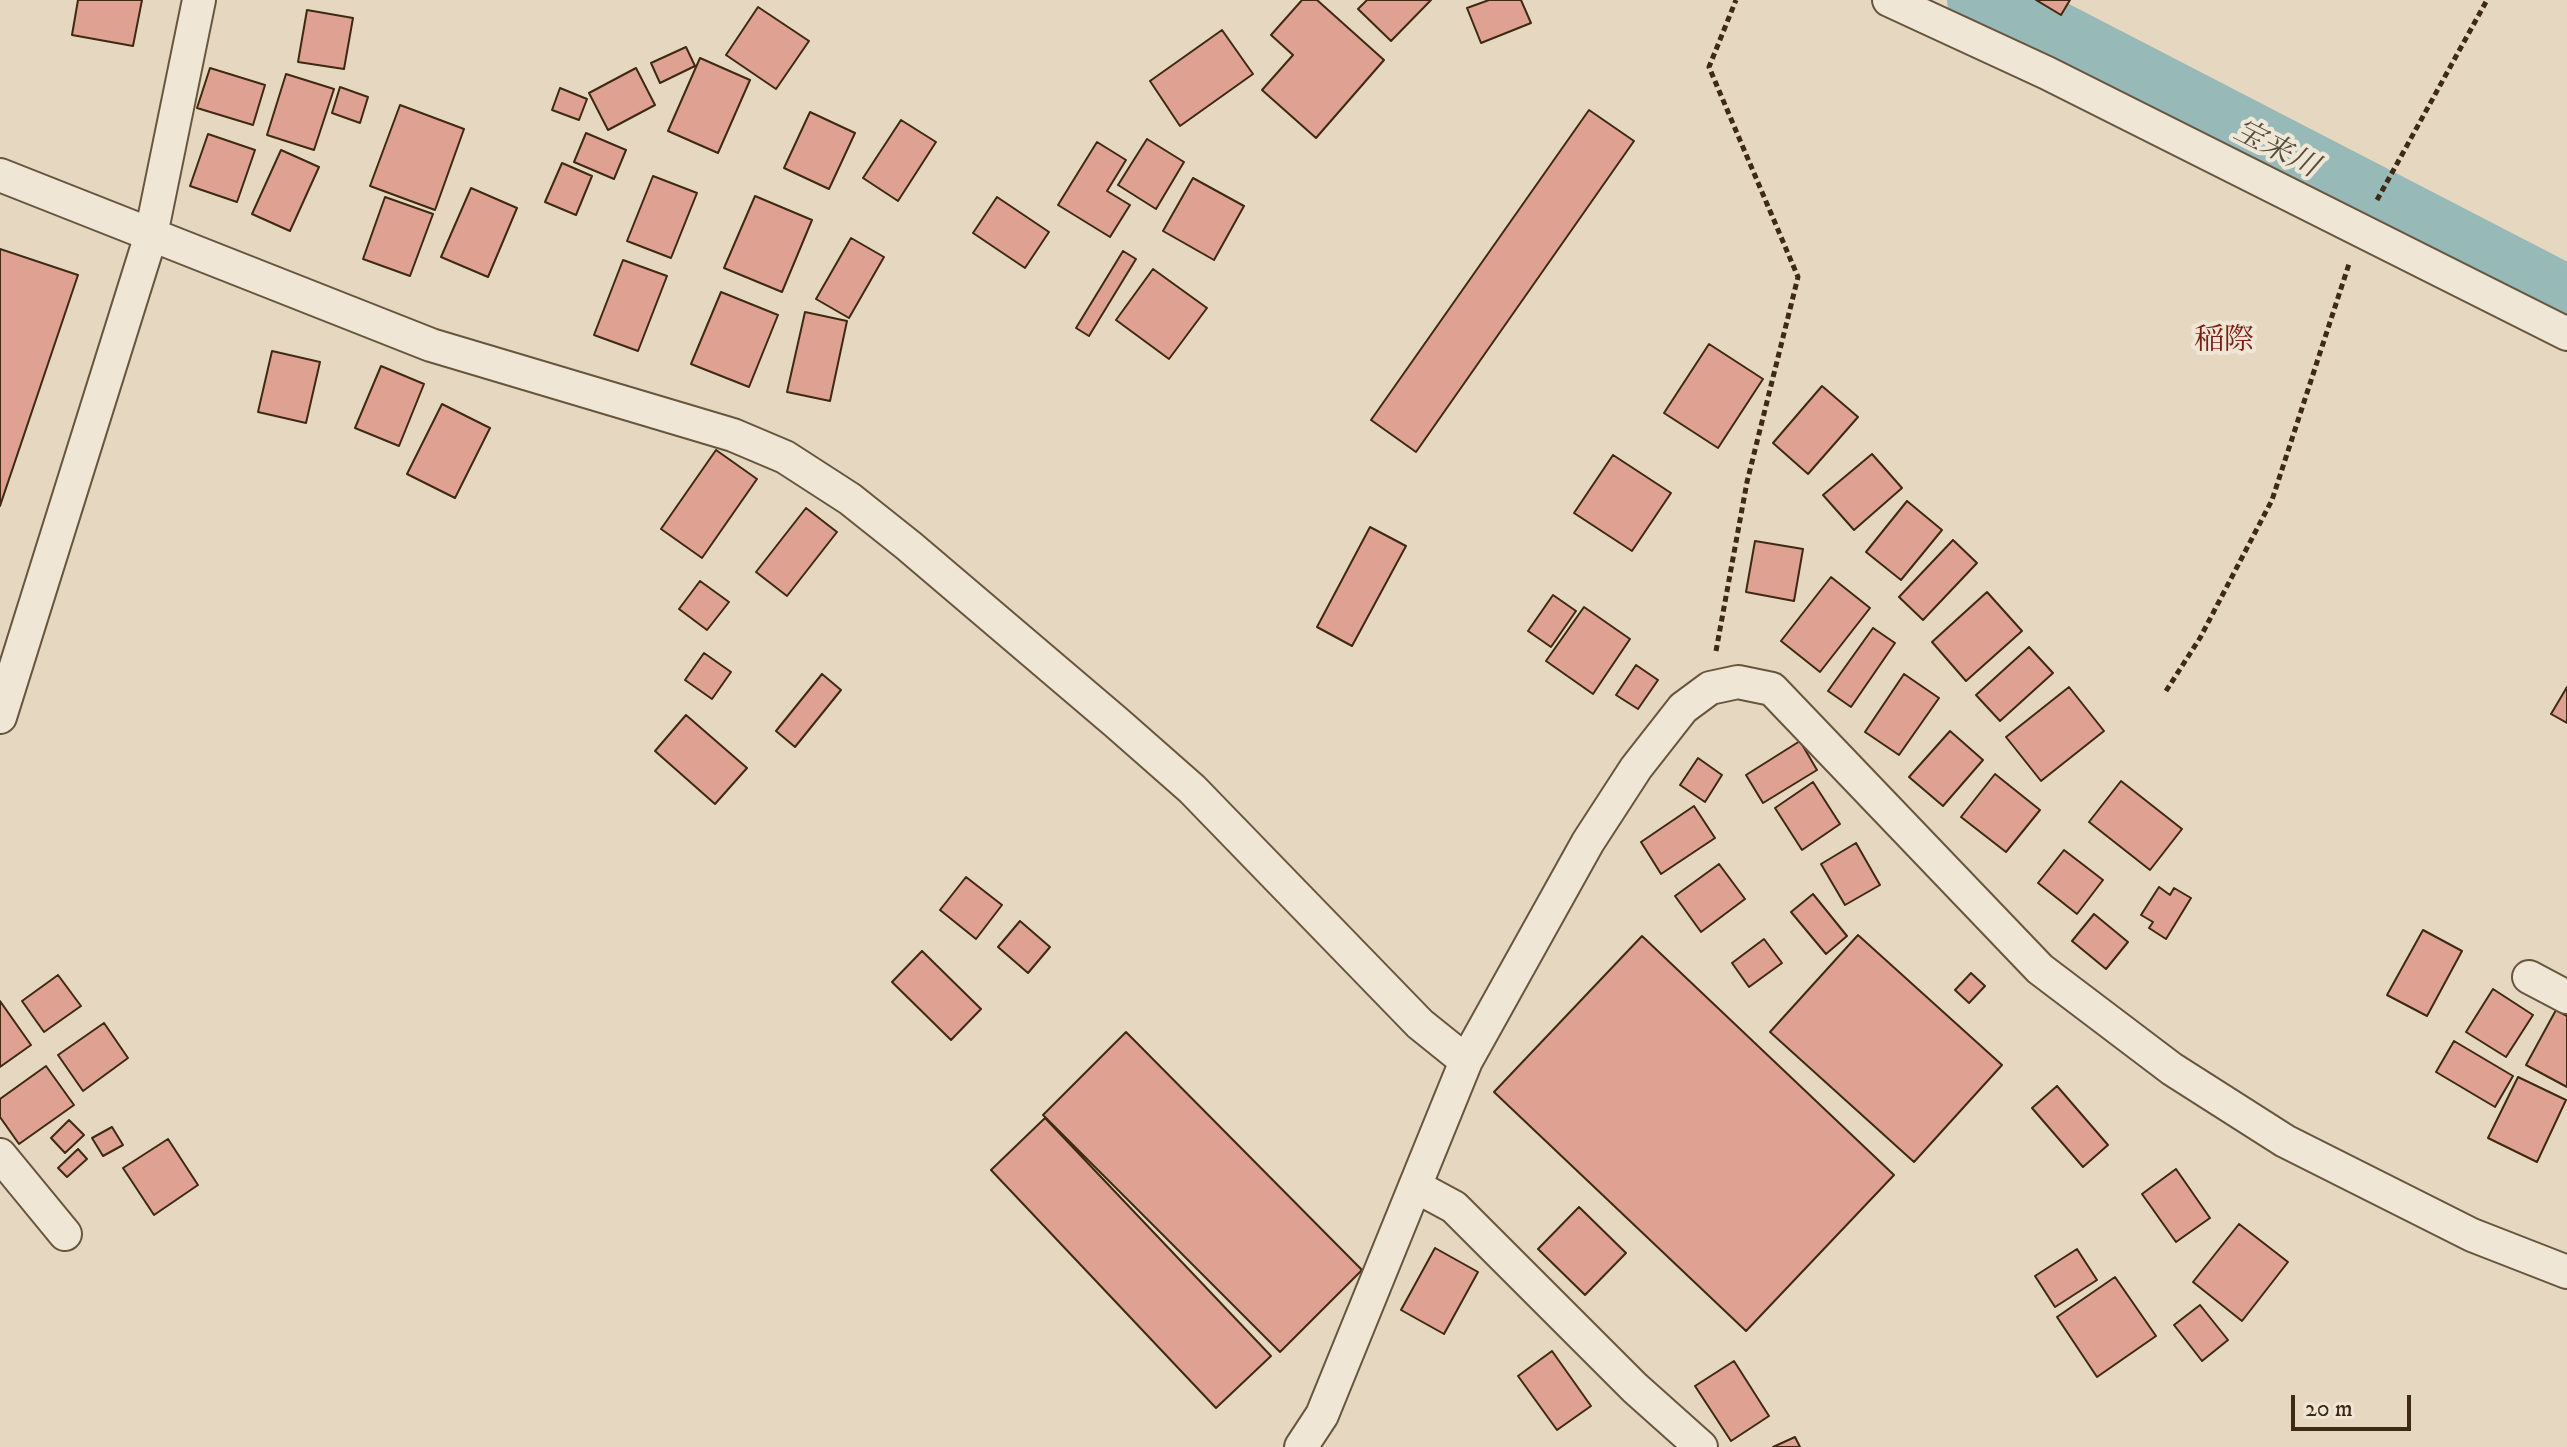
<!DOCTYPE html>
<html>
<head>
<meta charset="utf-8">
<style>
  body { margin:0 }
  #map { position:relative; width:2567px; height:1447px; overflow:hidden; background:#e6d8c0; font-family:"IM FELL DW Pica",serif }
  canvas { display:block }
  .scale { position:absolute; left:2291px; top:1395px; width:120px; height:36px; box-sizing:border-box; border:4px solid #3e2912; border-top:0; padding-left:10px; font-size:24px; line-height:28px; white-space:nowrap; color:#3e2912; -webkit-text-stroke:6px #efe6d6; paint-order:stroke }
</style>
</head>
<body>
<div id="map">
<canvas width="2567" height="1447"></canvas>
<div class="scale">20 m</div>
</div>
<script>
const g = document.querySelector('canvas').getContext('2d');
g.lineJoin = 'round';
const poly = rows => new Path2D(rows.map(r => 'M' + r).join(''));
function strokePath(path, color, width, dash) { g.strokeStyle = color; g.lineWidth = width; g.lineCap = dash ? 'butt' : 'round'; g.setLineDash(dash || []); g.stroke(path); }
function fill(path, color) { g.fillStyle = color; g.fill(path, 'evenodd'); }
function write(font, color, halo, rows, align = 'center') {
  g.font = font + ' "IM FELL DW Pica","Noto Serif JP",serif'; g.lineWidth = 8; g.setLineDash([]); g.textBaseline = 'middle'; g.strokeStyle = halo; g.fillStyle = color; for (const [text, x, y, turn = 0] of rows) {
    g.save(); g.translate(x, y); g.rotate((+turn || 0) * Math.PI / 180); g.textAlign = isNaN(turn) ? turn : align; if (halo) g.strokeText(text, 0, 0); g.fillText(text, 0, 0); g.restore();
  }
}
const river = poly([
  [1983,0,2567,302]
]);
const building = poly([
  [78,0,142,0,133,46,72,35,78,0],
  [1302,0,1317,0,1384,60,1316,138,1262,90,1293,55,1271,35,1302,0],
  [1367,0,1431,0,1391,41,1358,9,1367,0],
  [1489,0,1521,0,1531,23,1481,43,1467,8,1489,0],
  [2036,0,2070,0,2061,15,2036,0],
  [758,7,809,41,776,89,726,55,758,7],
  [307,10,353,18,344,69,298,62,307,10],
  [1222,30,1253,74,1180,126,1150,81,1222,30],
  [686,47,695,66,660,83,651,63,686,47],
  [700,58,750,80,718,153,668,131,700,58],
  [210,68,265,85,253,125,197,108,210,68],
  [636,68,655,105,608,130,589,93,636,68],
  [286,74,334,89,314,150,267,135,286,74],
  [340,87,368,97,360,123,332,113,340,87],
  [560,88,587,99,579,120,552,110,560,88],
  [400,105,464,129,435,210,370,186,400,105],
  [1589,110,1634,141,1416,452,1371,420,1589,110],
  [810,112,855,133,829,189,784,168,810,112],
  [901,120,936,142,898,201,863,178,901,120],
  [586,133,626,150,614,179,574,162,586,133],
  [208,134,255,150,237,202,190,186,208,134],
  [1147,139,1184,162,1156,209,1118,185,1147,139],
  [1097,142,1126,160,1107,191,1130,205,1110,237,1058,205,1097,142],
  [281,150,319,167,290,231,252,214,281,150],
  [562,163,592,176,576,215,545,202,562,163],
  [653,176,697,193,671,258,627,241,653,176],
  [1193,178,1244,206,1214,260,1163,231,1193,178],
  [471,188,517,208,488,277,441,257,471,188],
  [755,196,812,220,782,292,724,268,755,196],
  [385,197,433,214,410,276,363,259,385,197],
  [997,197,1049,232,1025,268,973,233,997,197],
  [851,238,884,257,849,318,816,299,851,238],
  [0,249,78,275,0,506,0,249],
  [1123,251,1136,259,1089,336,1076,328,1123,251],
  [623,260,667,276,638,351,594,335,623,260],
  [1153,269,1207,308,1169,359,1116,320,1153,269],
  [721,292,778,315,749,387,691,364,721,292],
  [805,312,847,321,830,401,787,392,805,312],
  [1709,344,1763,379,1718,448,1664,413,1709,344],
  [272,351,320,362,306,423,258,412,272,351],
  [381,366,424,384,399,446,355,428,381,366],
  [1822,386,1858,417,1808,474,1773,443,1822,386],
  [442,404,490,428,455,498,407,474,442,404],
  [716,450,757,479,702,558,661,529,716,450],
  [1872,454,1902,488,1854,530,1823,495,1872,454],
  [1613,455,1671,493,1632,551,1574,513,1613,455],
  [1907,501,1942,530,1901,580,1866,552,1907,501],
  [806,508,837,532,787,596,756,572,806,508],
  [1370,527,1406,546,1352,646,1317,627,1370,527],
  [1953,540,1977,563,1923,620,1899,597,1953,540],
  [1755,541,1803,549,1794,601,1746,592,1755,541],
  [1831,577,1870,608,1820,672,1781,641,1831,577],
  [700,581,729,602,707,630,679,609,700,581],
  [1987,592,2022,631,1966,681,1932,642,1987,592],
  [1553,595,1576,611,1551,647,1528,631,1553,595],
  [1584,607,1630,639,1593,694,1546,661,1584,607],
  [1873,628,1895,643,1851,707,1828,691,1873,628],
  [2029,647,2053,673,2000,721,1976,695,2029,647],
  [704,653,731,672,712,699,685,680,704,653],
  [1636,665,1658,680,1638,709,1616,695,1636,665],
  [822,674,841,690,795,747,776,731,822,674],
  [1904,674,1939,698,1899,755,1865,732,1904,674],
  [2069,687,2104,731,2041,781,2006,737,2069,687],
  [2567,687,2567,723,2551,714,2567,687],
  [686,715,747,768,715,804,655,751,686,715],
  [1950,731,1983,760,1943,806,1909,777,1950,731],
  [1800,741,1817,770,1763,803,1746,775,1800,741],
  [1698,758,1722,775,1705,802,1680,785,1698,758],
  [1995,774,2040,810,2006,852,1961,817,1995,774],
  [2121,781,2182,829,2150,870,2089,822,2121,781],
  [1813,782,1840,824,1802,850,1775,808,1813,782],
  [1694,806,1715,838,1661,874,1641,842,1694,806],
  [1856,843,1880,885,1845,905,1821,864,1856,843],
  [2064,850,2103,880,2077,914,2038,883,2064,850],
  [1719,864,1745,899,1701,932,1675,896,1719,864],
  [966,877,1002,905,976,939,940,910,966,877],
  [2159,887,2170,895,2174,888,2191,898,2166,939,2149,928,2153,922,2141,915,2159,887],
  [1813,894,1847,936,1826,954,1791,912,1813,894],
  [2094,914,2128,942,2106,969,2072,941,2094,914],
  [1020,921,1050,947,1028,973,998,947,1020,921],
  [2423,930,2462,951,2427,1016,2387,995,2423,930],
  [1858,935,2002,1065,1914,1162,1770,1032,1858,935],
  [1642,936,1894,1175,1746,1331,1494,1092,1642,936],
  [1764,939,1782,963,1749,987,1732,963,1764,939],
  [922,951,981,1009,951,1040,892,982,922,951],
  [1971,973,1985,986,1969,1003,1955,990,1971,973],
  [58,975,81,1006,44,1032,22,1001,58,975],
  [2493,989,2533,1015,2506,1057,2466,1032,2493,989],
  [0,1001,31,1045,0,1067,0,1001],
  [2556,1010,2567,1016,2567,1087,2526,1065,2556,1010],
  [104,1023,128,1058,83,1091,58,1055,104,1023],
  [1126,1032,1362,1270,1280,1352,1043,1115,1126,1032],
  [2454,1041,2513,1076,2495,1107,2436,1072,2454,1041],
  [46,1066,74,1105,19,1144,0,1117,0,1099,46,1066],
  [2518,1077,2566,1100,2537,1162,2488,1138,2518,1077],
  [2057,1086,2108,1145,2083,1167,2032,1108,2057,1086],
  [1045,1118,1271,1356,1216,1408,991,1170,1045,1118],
  [69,1120,84,1135,65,1153,51,1138,69,1120],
  [112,1127,123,1145,103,1156,92,1138,112,1127],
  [168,1139,198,1185,154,1215,123,1168,168,1139],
  [78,1149,87,1159,67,1177,58,1168,78,1149],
  [2176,1169,2210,1218,2176,1242,2142,1194,2176,1169],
  [1579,1207,1626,1253,1585,1295,1538,1249,1579,1207],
  [2239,1224,2288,1262,2242,1321,2193,1282,2239,1224],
  [1435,1248,1478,1272,1444,1334,1401,1310,1435,1248],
  [2077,1249,2097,1280,2055,1307,2035,1276,2077,1249],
  [2115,1277,2156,1336,2097,1377,2057,1317,2115,1277],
  [2200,1305,2228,1340,2202,1361,2174,1325,2200,1305],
  [1552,1351,1591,1406,1557,1430,1518,1376,1552,1351],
  [1734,1361,1769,1416,1731,1441,1695,1386,1734,1361],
  [1795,1437,1800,1447,1773,1447,1795,1437]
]);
const path = poly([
  [2377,200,2487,0],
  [1716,651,1747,482,1798,277,1709,67,1736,0],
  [2166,691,2200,638,2272,500,2349,264]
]);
const minor = poly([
  [1889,0,2047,73,2567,334],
  [0,175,431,345,733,435,785,457,850,499,909,546,1117,723,1192,789,1420,1024,1466,1061],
  [0,717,151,235,199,0],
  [2529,977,2567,997],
  [0,1155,65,1234],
  [1415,1186,1454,1207,1635,1388,1701,1447],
  [1301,1447,1322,1415,1466,1061,1588,842,1636,768,1683,708,1710,688,1738,682,1772,689,2040,969,2172,1069,2285,1141,2472,1235,2567,1272]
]);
const waterNames = [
  ["宝来川",2275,151,27]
];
const neighbourhoodNames = [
  ["稲際",2224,343]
];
strokePath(river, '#97b9b8', 72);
fill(building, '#dfa192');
strokePath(building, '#3e2912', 2);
strokePath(minor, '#68553e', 36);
strokePath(path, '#3e2912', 5, [6, 4]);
strokePath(minor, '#efe6d6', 32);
write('italic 30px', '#544d3c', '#efe6d6', waterNames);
write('30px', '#7a1f14', '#efe6d6', neighbourhoodNames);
</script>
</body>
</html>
